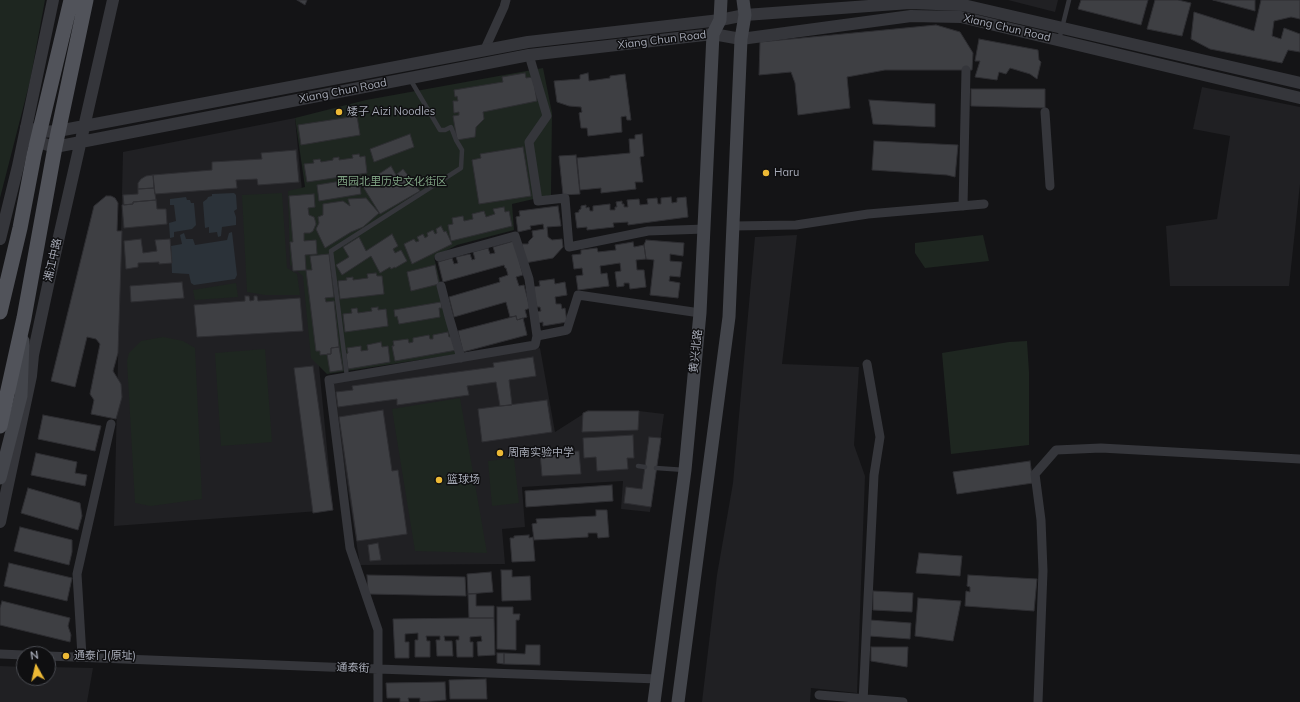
<!DOCTYPE html>
<html>
<head>
<meta charset="utf-8">
<style>
  body { margin:0 }
  #map { position:relative; width:1300px; height:702px; overflow:hidden; background:#141416; font-family:Mulish,sans-serif }
  canvas { display:block }
  .north { position:absolute; left:16px; top:646px; width:40px; height:40px; box-sizing:border-box; background:#0f0f11; border:1px solid #4b4d53; border-radius:50%; rotate:352deg; font-size:11px; font-weight:700; line-height:16px; text-align:center; color:#a6aab6 }
  .north::after { content:''; display:block; margin:auto; width:14px; height:18px; background:#edb935; clip-path:polygon(50% 0,100% 100%,50% 72%,0 100%) }
</style>
</head>
<body>
<div id="map">
<canvas width="1300" height="702"></canvas>
<div class="north">N</div>
</div>
<script>
const g = document.querySelector('canvas').getContext('2d');
g.lineJoin = 'round';
function fill(path, color) { g.fillStyle = color; g.fill(path, 'evenodd'); }
const poly = rows => new Path2D(rows.map(r => 'M' + r).join(''));
function strokePath(path, color, width, dash) { g.strokeStyle = color; g.lineWidth = width; g.lineCap = dash ? 'butt' : 'round'; g.setLineDash(dash || []); g.stroke(path); }
function write(font, color, halo, rows, align = 'center') {
  g.font = font + ' Mulish,"Noto Sans SC",sans-serif'; g.lineWidth = 3; g.setLineDash([]); g.textBaseline = 'middle'; g.strokeStyle = halo; g.fillStyle = color; for (const [text, x, y, turn = 0] of rows) {
    g.save(); g.translate(x, y); g.rotate((+turn || 0) * Math.PI / 180); g.textAlign = isNaN(turn) ? turn : align; if (halo) g.strokeText(text, 0, 0); g.fillText(text, 0, 0); g.restore();
  }
}
const built = poly([
  [1008,0,1058,0,1055,12],
  [1202,87,1300,107,1300,184,1289,286,1170,286,1166,226,1217,219,1230,136,1193,129],
  [295,118,333,510,114,526,123,152],
  [797,235,782,364,859,367,854,445,865,476,857,693,811,688,810,702,702,702,717,575,733,483,755,237],
  [540,348,555,432,588,411,639,411,664,414,650,512,621,509,623,481,522,487,525,527,502,529,505,564,360,565,331,383],
  [0,666,24,667,24,678,48,678,48,667,93,668,87,702,0,702]
]);
const green = poly([
  [0,0,45,0,30,81,0,198],
  [543,68,552,113,551,195,512,204,514,230,457,245,434,257,458,354,327,374,311,358,303,276,290,265,288,191,305,187,295,118,366,100],
  [282,193,287,268,297,274,300,295,265,295,247,292,242,195],
  [983,235,989,261,925,268,915,253,915,243],
  [236,283,238,297,195,300,193,290],
  [163,337,183,341,195,348,202,499,151,506,135,503,127,361,129,353,141,341],
  [1027,341,1029,372,1029,445,951,454,942,353,1009,342],
  [265,349,272,442,221,446,215,353],
  [460,398,487,553,415,551,392,409],
  [514,458,519,503,492,506,488,461]
]);
const water = poly([
  [234,193,236,195,237,209,234,211,236,217,236,225,222,227,221,236,218,237,217,232,209,233,209,227,205,228,203,202,207,199,208,197,212,196,212,194],
  [186,197,187,200,190,200,191,203,194,203,196,225,192,229,174,232,174,237,170,238,169,223,176,221,174,205,170,205,170,199],
  [232,232,237,275,235,279,194,285,191,283,189,274,172,273,171,246,182,244,180,235,184,233,186,239,193,239,195,245,227,240,229,233]
]);
const building = poly([
  [297,0,307,0,305,5,297,0],
  [1081,0,1148,0,1141,25,1078,9,1081,0],
  [1155,0,1178,0,1191,3,1182,36,1147,29,1155,0],
  [1213,0,1255,0,1255,11,1213,0],
  [1261,0,1300,0,1300,19,1291,17,1274,21,1272,36,1281,39,1284,28,1300,34,1300,52,1288,50,1282,63,1210,49,1191,39,1194,12,1254,31,1261,0],
  [936,25,960,32,973,53,972,70,885,70,847,77,850,108,798,115,795,83,791,72,759,75,760,42,936,25],
  [979,39,1038,50,1039,60,1041,62,1037,79,1030,74,1010,68,1006,74,999,72,997,80,975,77,980,61,975,61,979,39],
  [525,73,526,78,533,77,537,101,483,112,484,119,476,127,475,137,457,140,453,116,459,115,459,112,454,113,453,101,458,101,457,96,455,97,454,90,503,82,502,77,525,73],
  [588,73,589,81,610,78,610,76,625,74,631,120,627,120,626,116,621,117,622,132,588,136,587,128,581,128,579,113,582,112,581,107,569,106,557,102,554,81,580,79,580,75,588,73],
  [971,89,1045,89,1045,108,971,106,971,89],
  [869,100,935,104,935,127,873,124,869,100],
  [357,116,360,135,301,145,298,125,357,116],
  [410,134,414,147,374,162,370,149,410,134],
  [642,134,644,156,640,157,643,182,635,182,636,189,601,193,601,188,580,190,577,158,630,153,629,139,635,139,635,135,642,134],
  [874,141,958,145,955,177,947,175,872,170,874,141],
  [523,147,531,196,479,204,472,160,481,158,480,154,523,147],
  [296,150,299,182,258,185,257,179,236,180,237,188,155,194,153,175,212,170,212,162,262,159,261,153,296,150],
  [359,154,360,157,365,156,367,173,307,182,304,164,314,163,313,160,320,159,321,162,333,160,333,158,339,157,339,160,353,158,352,155,359,154],
  [576,155,580,194,563,195,559,156,576,155],
  [391,166,396,175,403,169,420,191,380,214,362,185,391,166],
  [153,175,154,188,138,189,138,183,141,179,146,176,153,175],
  [359,178,361,194,319,201,317,185,359,178],
  [154,188,156,200,133,202,133,204,124,205,123,195,138,194,138,189,154,188],
  [314,194,315,207,308,208,309,215,314,217,315,220,316,224,313,231,310,233,304,233,304,241,316,240,317,254,305,255,306,270,293,271,290,242,293,242,289,196,314,194],
  [106,196,111,196,115,198,118,203,117,231,122,231,118,353,113,371,121,384,122,397,116,419,91,414,94,400,90,394,100,344,96,339,87,337,75,387,51,381,94,206,106,196],
  [671,197,672,203,677,202,677,198,686,197,688,217,628,225,628,222,613,223,614,227,587,230,587,227,577,228,575,213,579,212,579,210,581,209,581,206,586,205,586,208,589,207,590,211,593,211,593,206,610,204,610,210,615,210,615,207,617,207,616,202,622,201,622,204,624,204,624,207,628,207,627,200,639,199,640,205,648,204,647,199,657,198,658,204,661,204,661,198,671,197],
  [366,198,379,213,363,227,351,232,325,248,316,229,319,223,318,217,323,215,323,204,343,201,350,206,348,199,366,198],
  [156,200,157,209,166,209,167,224,124,228,122,205,133,204,133,202,156,200],
  [558,206,561,226,547,227,548,237,552,240,562,239,563,247,553,258,525,263,522,244,528,244,529,241,533,237,532,231,544,229,543,224,530,226,531,229,518,232,516,217,520,216,519,211,558,206],
  [504,207,505,212,509,211,512,226,451,241,448,225,453,224,452,218,463,216,464,221,473,219,472,214,484,211,486,217,495,214,493,209,504,207],
  [441,226,444,232,446,231,452,244,412,264,404,244,414,239,416,242,419,241,417,237,423,234,425,238,428,236,427,233,433,230,435,234,437,233,436,229,441,226],
  [392,234,398,246,393,249,395,253,401,250,407,261,395,268,395,267,391,269,390,267,380,273,371,256,342,275,336,265,349,257,343,247,359,237,366,251,392,234],
  [141,239,143,253,157,251,155,240,170,239,172,263,159,264,159,262,138,263,138,267,126,269,124,241,141,239],
  [646,240,684,243,683,256,670,254,670,261,682,262,680,277,670,276,669,281,680,283,678,298,650,295,654,260,646,259,644,245,646,240],
  [514,241,523,275,516,277,519,286,524,285,530,308,525,310,527,317,517,320,516,316,510,317,506,302,454,317,449,297,500,282,499,278,508,275,506,268,505,268,504,265,443,282,438,262,452,258,454,264,458,263,456,257,470,254,472,260,475,259,473,252,488,248,490,254,495,253,493,247,514,241],
  [633,242,634,247,644,245,646,259,636,260,637,270,644,270,646,287,630,289,629,283,624,283,624,286,617,287,615,272,621,271,620,263,600,266,601,274,607,273,609,286,578,290,576,276,583,275,582,268,574,269,572,255,581,254,581,250,597,248,598,252,616,250,615,245,633,242],
  [329,254,334,297,325,298,326,302,334,301,339,347,331,348,331,354,320,355,320,351,316,351,306,270,312,270,310,256,329,254],
  [435,265,439,284,411,291,407,272,435,265],
  [376,273,377,276,382,276,384,294,340,299,338,281,347,280,346,278,353,277,353,280,368,278,367,274,376,273],
  [554,279,555,284,565,282,567,295,555,297,556,304,561,304,562,309,565,308,567,322,543,326,543,322,537,323,535,312,541,311,540,307,537,307,532,287,540,286,539,281,554,279],
  [182,282,184,298,131,302,130,286,182,282],
  [245,296,249,296,250,301,254,300,254,296,257,296,258,301,300,298,303,331,197,337,194,305,245,301,245,296],
  [441,302,442,308,439,308,440,317,399,324,397,316,395,317,394,310,441,302],
  [378,307,378,310,386,309,388,326,345,332,343,314,352,313,351,309,357,308,358,313,372,311,371,308,378,307],
  [516,316,517,320,523,318,527,335,463,352,458,331,516,316],
  [448,332,449,337,454,336,457,350,395,361,392,346,394,346,393,341,408,339,409,343,413,342,413,338,429,335,430,339,433,339,433,335,448,332],
  [381,342,382,347,388,346,390,362,348,369,346,354,348,353,347,348,361,346,361,351,368,350,367,345,381,342],
  [339,347,343,370,330,372,327,354,331,354,331,348,339,347],
  [533,357,536,376,509,380,512,405,500,406,496,382,467,386,469,395,397,405,397,399,338,407,336,392,353,390,352,386,494,367,493,363,533,357],
  [313,366,333,510,313,513,294,368,313,366],
  [547,400,552,432,482,442,478,409,547,400],
  [383,410,392,471,398,470,407,534,357,541,339,417,383,410],
  [588,411,639,411,638,430,582,432,583,413,588,411],
  [43,415,101,426,95,451,38,439,43,415],
  [633,435,634,458,627,458,628,469,597,471,596,457,584,458,583,438,633,435],
  [649,437,661,438,651,507,624,503,626,487,642,489,649,437],
  [579,451,581,474,542,476,540,453,579,451],
  [36,453,77,462,75,473,87,475,85,486,31,475,36,453],
  [1030,461,1033,483,957,494,953,472,1030,461],
  [612,485,613,501,526,507,525,491,612,485],
  [28,488,80,503,82,516,78,530,21,513,28,488],
  [596,510,607,510,609,537,598,538,597,533,588,533,588,537,534,540,532,524,537,523,536,519,596,516,596,510],
  [20,527,72,540,72,552,69,565,14,551,20,527],
  [529,535,529,538,533,537,535,561,512,562,510,538,514,538,514,536,529,535],
  [378,543,381,560,370,561,368,545,378,543],
  [919,553,962,556,960,576,916,573,919,553],
  [9,563,72,578,67,601,4,586,9,563],
  [501,570,512,570,512,577,530,576,531,600,502,601,501,570],
  [491,572,493,592,468,594,467,574,491,572],
  [367,575,465,577,466,596,368,594,367,575],
  [968,575,1037,579,1034,611,965,606,966,591,970,592,970,587,967,586,968,575],
  [873,591,913,593,912,612,873,610,873,591],
  [468,594,476,594,476,606,494,606,494,618,469,618,468,594],
  [918,598,961,601,953,641,915,636,918,598],
  [2,601,70,618,68,626,71,635,70,642,0,625,0,608,2,601],
  [497,607,513,607,513,614,520,614,519,620,516,620,516,650,497,649,497,607],
  [469,618,494,618,495,655,478,656,477,642,482,641,481,636,470,637,470,642,473,642,473,657,457,657,456,640,459,640,459,636,444,636,445,641,452,641,453,656,437,656,436,640,440,640,440,636,426,636,427,641,430,641,430,657,415,657,415,640,418,640,418,633,405,634,405,642,409,642,409,658,395,658,393,619,469,618],
  [870,620,911,623,910,639,869,636,870,620],
  [526,645,540,645,540,665,504,664,504,653,525,654,526,645],
  [871,647,908,647,907,667,871,661,871,647],
  [497,653,504,653,504,664,497,663,497,653],
  [486,679,487,699,450,699,449,680,486,679],
  [445,682,446,700,420,702,420,698,408,698,409,702,400,702,400,698,387,698,386,683,445,682]
]);
const service = poly([
  [1059,40,1069,0],
  [347,377,331,251,461,168,462,150,456,140,451,127,445,130,440,130,410,79],
  [638,466,645,467],
  [656,468,685,470]
]);
const minor = poly([
  [484,51,504,7,506,0],
  [529,55,547,116,529,142,538,201,565,198,569,247,648,231,705,229],
  [1045,112,1050,186],
  [963,206,966,70],
  [733,226,796,225,868,214,984,204],
  [439,257,515,236,529,279,537,336],
  [441,286,449,317,461,358],
  [0,654,24,655],
  [48,656,378,669,658,679],
  [82,656,77,574,111,424],
  [819,695,903,702],
  [378,702,378,630,350,548,329,380,535,345,537,336,567,330,578,295,700,313],
  [863,702,874,475,880,437,867,364],
  [1038,702,1043,571,1041,520,1035,474,1056,450,1101,448,1300,459]
]);
const tertiary = poly([
  [26,127,40,132,58,131,528,42,720,20,745,15,910,3,963,5,1300,83],
  [24,138,55,147,529,55,713,34,741,39,911,16,961,17,1300,98],
  [0,239,18,166,53,0],
  [0,522,31,376,33,355,50,276,113,0]
]);
const secondary = poly([
  [0,478,21,396,23,341],
  [654,702,685,470,700,313,713,34,720,20,721,0],
  [678,702,729,317,741,39,745,15,743,0]
]);
const primary = poly([
  [0,312,20,228,34,155,71,0],
  [0,426,24,318,55,147,86,0]
]);
const markers = [
  [339,112,4,"#edb935"],
  [766,173,4,"#edb935"],
  [500,453,4,"#edb935"],
  [439,480,4,"#edb935"],
  [66,656,4,"#edb935"]
];
const streetNames = [
  ["Xiang Chun Road",1007,28,13],
  ["Xiang Chun Road",662,40,-7],
  ["Xiang Chun Road",343,91,-11],
  ["湘江中路",53,260,-77],
  ["黄兴北路",696,351,-84],
  ["通泰街",353,668,3]
];
const poiNames = [
  ["矮子 Aizi Noodles",347,112],
  ["Haru",774,173],
  ["周南实验中学",508,453],
  ["篮球场",447,480],
  ["通泰门(原址)",74,656]
];
const parkNames = [
  ["西园北里历史文化街区",392,182]
];
fill(built, '#202023');
fill(green, '#1e2620');
fill(water, '#2b3239');
fill(building, '#3e3f43');
strokePath(building, '#2e2e32', 1);
strokePath(service, '#35363b', 4.5);
strokePath(minor, '#35363b', 9);
strokePath(tertiary, '#35363b', 12);
strokePath(secondary, '#43454b', 13);
strokePath(primary, '#51535a', 15);
for (const [x, y, r, color] of markers) { const dot = new Path2D(); dot.arc(x, y, r, 0, 2 * Math.PI); g.fillStyle = color; g.fill(dot); strokePath(dot, '#0f0f11', 1.5); }
write('11px', '#a6aab6', '#0f0f11', streetNames);
write('11px', '#a6aab6', '#0f0f11', poiNames, 'left');
write('11px', '#7ea082', '#0f0f11', parkNames);
</script>
</body>
</html>
